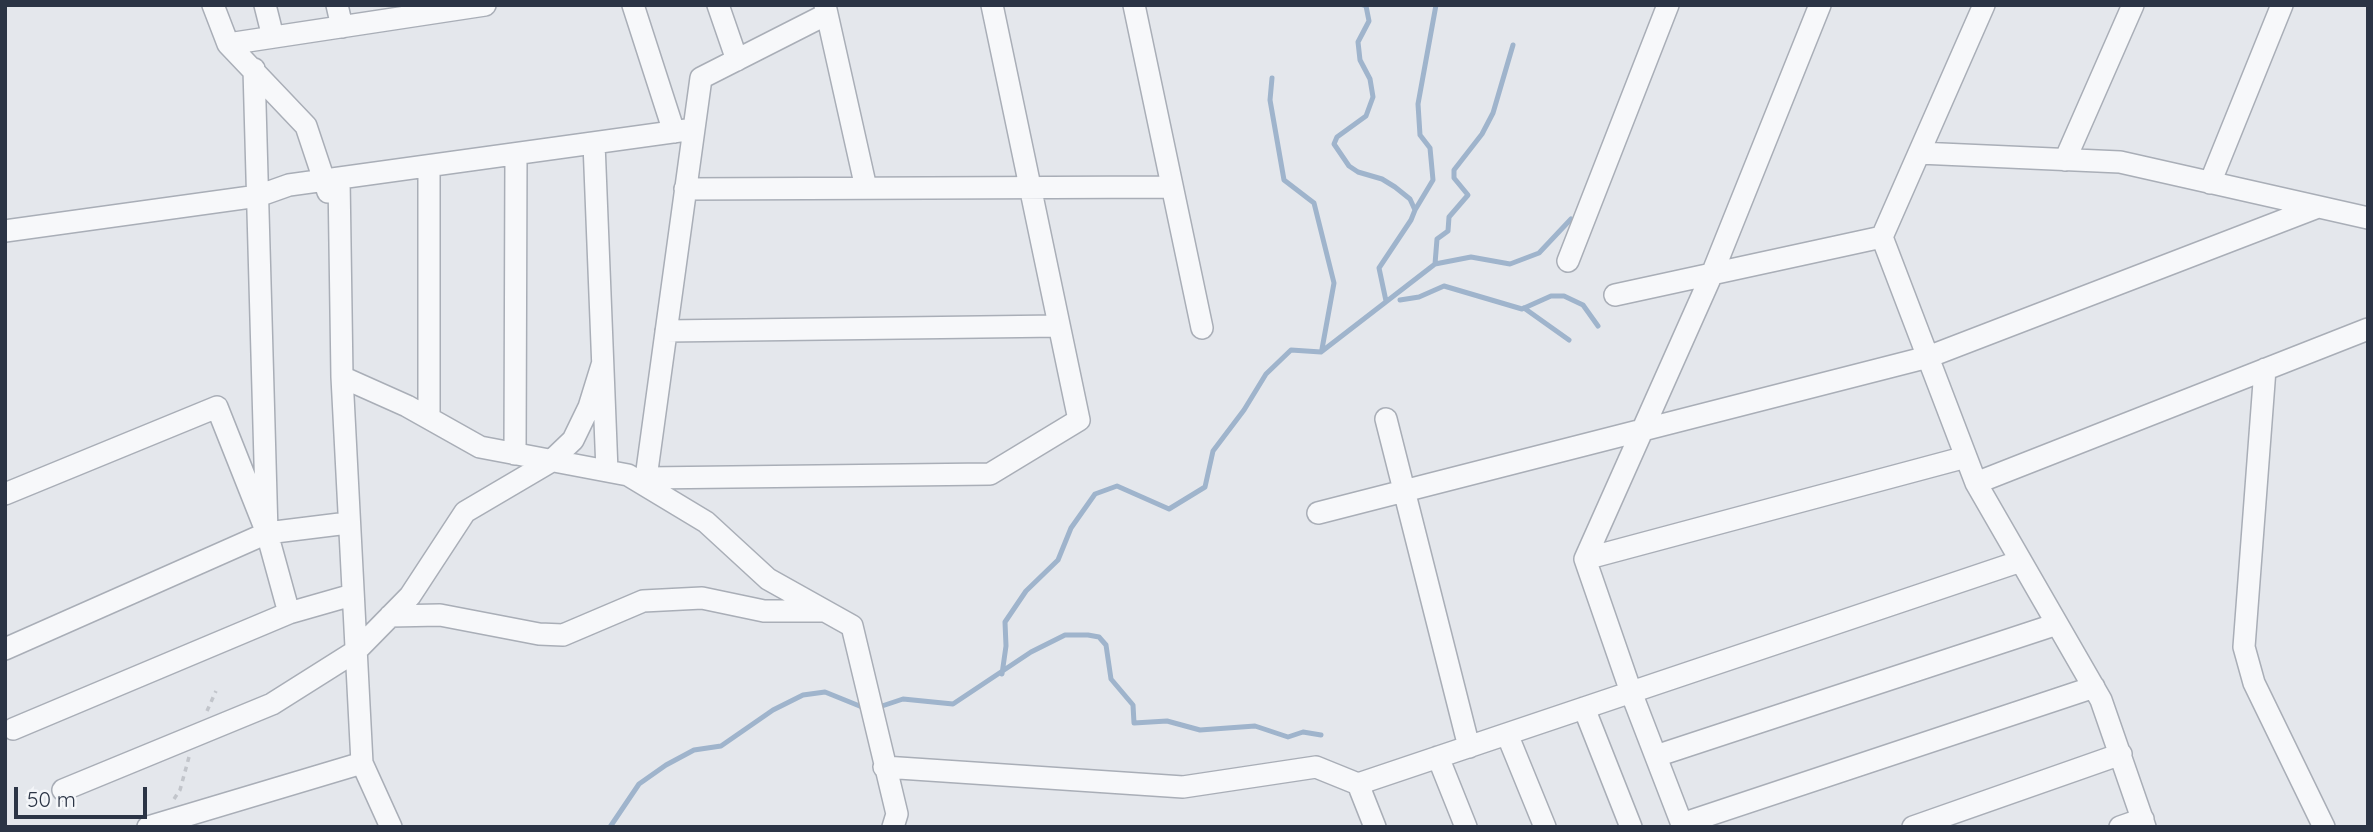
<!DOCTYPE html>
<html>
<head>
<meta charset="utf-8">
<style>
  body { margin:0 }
  #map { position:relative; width:2373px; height:832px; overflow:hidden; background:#e4e7ec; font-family:Quicksand,sans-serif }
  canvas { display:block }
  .frame { position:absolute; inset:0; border:7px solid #2b3445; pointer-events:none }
  .scale { position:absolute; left:14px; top:787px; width:133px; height:32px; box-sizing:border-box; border:4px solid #2b3445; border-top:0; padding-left:9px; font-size:21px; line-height:24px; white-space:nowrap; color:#2b3445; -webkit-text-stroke:5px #f4f6f9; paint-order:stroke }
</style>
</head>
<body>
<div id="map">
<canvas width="2373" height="832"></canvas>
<div class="frame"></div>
<div class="scale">50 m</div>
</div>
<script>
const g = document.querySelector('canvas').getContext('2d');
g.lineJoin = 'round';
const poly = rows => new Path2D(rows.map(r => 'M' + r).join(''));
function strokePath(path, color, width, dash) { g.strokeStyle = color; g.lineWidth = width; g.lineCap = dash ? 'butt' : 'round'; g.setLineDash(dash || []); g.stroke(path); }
const stream = poly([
  [1363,5,1366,6,1369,21,1358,42,1360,60,1370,79,1373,97,1366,116,1337,137,1334,144,1349,166,1358,172,1382,179,1395,187,1410,199,1415,210,1411,220,1379,268,1386,301],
  [1272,78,1270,100,1284,180,1314,203,1334,283,1322,349],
  [1415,210,1433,180,1430,148,1420,135,1418,104,1436,5],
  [1435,264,1471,257,1510,264,1539,253,1571,219],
  [1400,300,1419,297,1444,286,1522,309,1551,296,1564,296,1583,305,1598,326],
  [1524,308,1569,340],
  [1002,674,1006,646,1005,622,1026,591,1058,560,1071,528,1095,494,1117,486,1169,509,1205,487,1213,451,1244,410,1266,374,1291,350,1321,352,1435,264,1437,239,1448,231,1449,217,1468,195,1454,178,1454,170,1482,134,1493,113,1513,45],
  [876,708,903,699,953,704,1031,652,1065,635,1088,635,1099,637,1106,645,1111,679,1133,705,1134,723,1167,721,1200,730,1255,726,1288,737,1303,732,1321,735],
  [610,827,639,784,666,765,694,750,721,746,773,710,803,695,825,692,867,709]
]);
const path = poly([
  [207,711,216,691],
  [174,799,180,790,189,757]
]);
const street = poly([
  [213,5,228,44,306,126,328,192],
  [265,5,273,37],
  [337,5,342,27],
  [633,5,674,132],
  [718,5,737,60],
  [825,5,866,188],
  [1134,5,1202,328],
  [1984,5,1882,237,1976,483,2101,700,2145,827],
  [228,44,485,5],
  [254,69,267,533],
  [594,143,607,471],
  [1919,153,2120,162,2368,218],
  [2065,160,2133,5],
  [339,178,342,377,362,763,391,827],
  [2210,183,2282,5],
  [685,189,1172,187],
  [5,231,258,196,289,185,694,129],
  [1568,261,1668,5],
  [1615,295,1882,237],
  [666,331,1059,326],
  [2265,369,2244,647,2254,683,2324,827],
  [342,377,407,406,480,447,628,475,706,522,768,579,852,626,897,814,893,827],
  [429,418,429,166],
  [1386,419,1469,747],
  [515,454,516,154],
  [646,478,990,474,1079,420,992,5],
  [1976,483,2368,329],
  [645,485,701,78,827,14],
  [5,494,217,407,267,533,289,613],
  [1318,513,1928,357,2318,207],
  [1585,559,1966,457],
  [390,616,440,615,539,634,563,635,643,601,702,598,764,611,822,611],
  [5,649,267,533,348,523],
  [1584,708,1631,827],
  [13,729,289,613,352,595],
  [1507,734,1545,827],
  [1656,756,2057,624],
  [1438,757,1466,827],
  [884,767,1183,787,1316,767,1358,784,2021,561],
  [1358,784,1375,827],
  [63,790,272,704,356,651,410,596,465,512,550,462,573,440,589,407,602,365],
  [1682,824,2094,687],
  [148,827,362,763],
  [1683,827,1631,692,1585,559,1712,274,1820,5],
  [1913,827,2121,754],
  [2120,827,2143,819]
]);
strokePath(stream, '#9fb4cc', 5);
strokePath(street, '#a9aeb7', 24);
strokePath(path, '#c2c5cb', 3.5, [5, 5]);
strokePath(street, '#f7f8fa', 21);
</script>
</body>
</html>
